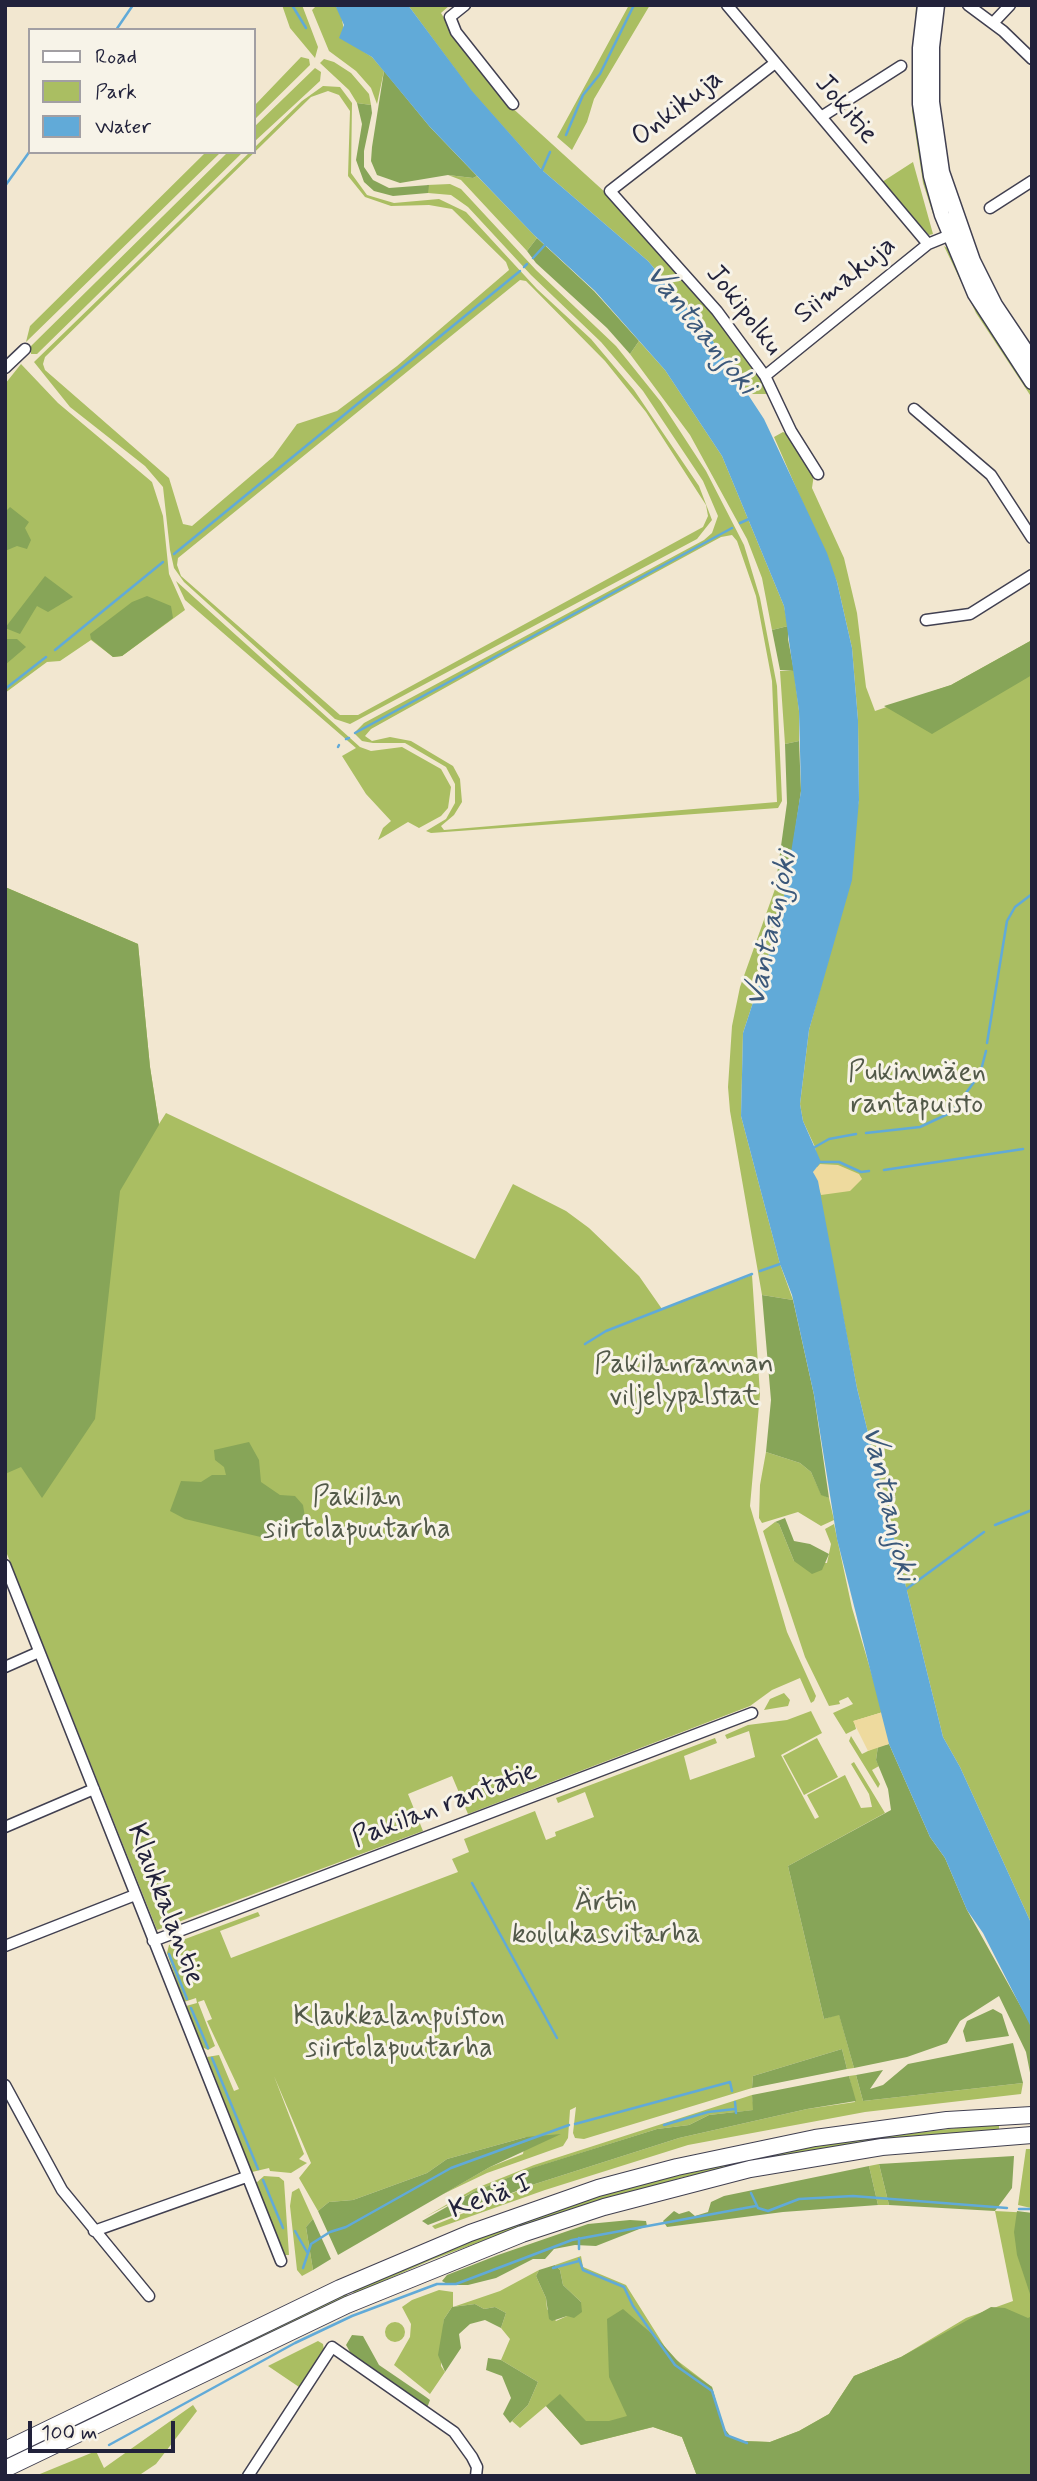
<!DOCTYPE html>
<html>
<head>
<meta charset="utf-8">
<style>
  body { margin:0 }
  #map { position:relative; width:1037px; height:2481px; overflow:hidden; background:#f2e7d0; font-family:Mynerve,sans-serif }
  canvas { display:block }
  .frame { position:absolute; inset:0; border:7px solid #22223b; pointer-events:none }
  .legend { position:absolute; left:28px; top:28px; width:228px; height:126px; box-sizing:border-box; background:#f7f3e8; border:2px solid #a29fa3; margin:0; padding:9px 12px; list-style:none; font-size:21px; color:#22223b }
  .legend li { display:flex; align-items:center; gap:14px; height:35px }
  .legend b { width:35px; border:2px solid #a29fa3 }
  .scale { position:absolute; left:28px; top:2421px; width:147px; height:32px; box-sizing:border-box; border:4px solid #22223b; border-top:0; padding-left:9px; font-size:21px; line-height:24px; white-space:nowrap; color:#22223b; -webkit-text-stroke:5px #f7f3e8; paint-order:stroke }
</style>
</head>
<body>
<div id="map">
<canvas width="1037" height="2481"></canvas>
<div class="frame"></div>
<ul class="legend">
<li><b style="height:9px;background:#fff"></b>Road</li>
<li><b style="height:19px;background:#aabe62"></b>Park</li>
<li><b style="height:19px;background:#61aad8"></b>Water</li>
</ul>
<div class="scale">100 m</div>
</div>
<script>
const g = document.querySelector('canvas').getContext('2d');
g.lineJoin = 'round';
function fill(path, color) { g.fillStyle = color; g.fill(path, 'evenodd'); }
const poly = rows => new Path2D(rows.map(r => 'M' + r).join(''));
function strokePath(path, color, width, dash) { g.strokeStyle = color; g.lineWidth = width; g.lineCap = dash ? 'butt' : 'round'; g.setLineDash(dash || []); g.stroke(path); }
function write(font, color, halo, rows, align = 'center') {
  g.font = font + ' Mynerve,sans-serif'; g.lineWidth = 6; g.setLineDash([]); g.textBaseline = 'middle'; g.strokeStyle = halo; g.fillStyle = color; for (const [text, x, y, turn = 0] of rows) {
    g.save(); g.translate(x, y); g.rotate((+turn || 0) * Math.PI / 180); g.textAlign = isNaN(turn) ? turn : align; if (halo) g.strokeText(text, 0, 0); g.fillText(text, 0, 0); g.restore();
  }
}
const green = poly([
  [282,5,302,5,318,47,315,58,290,28],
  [317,5,335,5,341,15,346,40,372,57,384,71,377,104,371,88,356,71,329,51,312,10],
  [408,5,450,5,441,13,464,51,508,104,607,194,711,309,766,385,768,394,748,394,703,326,648,261,542,170,472,92],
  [629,5,650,5,594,99,587,122,572,150,557,137],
  [916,5,921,5,937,212,933,214,923,183,912,111],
  [301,57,309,59,310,65,254,120,254,106],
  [324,59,334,62,351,73,369,94,371,105,357,103,349,90,320,63],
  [315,68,321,72,320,81,254,142,254,127],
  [323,86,340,87,352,103,351,173,367,195,394,203,439,199,466,212,537,289,591,339,634,390,699,486,712,520,697,539,350,724,335,719,184,582,174,568,170,550,163,487,145,466,70,407,34,362,250,152,254,152,254,148,302,101],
  [328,91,339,95,350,111,348,176,365,197,391,206,429,205,452,209,506,262,509,270,397,366,337,411,297,424,273,457,192,526,183,524,169,478,45,370,43,364,45,357,311,97],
  [520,280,526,281,605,361,646,412,706,505,708,516,703,527,358,715,340,715,181,576,177,565,178,558],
  [206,152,221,152,26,342,30,326],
  [228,152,243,152,37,354,31,354,31,346],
  [913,162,933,234,929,235,882,182],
  [448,175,473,178,477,176,537,238,527,251,461,180],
  [450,184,461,189,536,270,616,346,661,402,706,471,744,545,760,598,777,686,782,801,778,808,431,833,426,831,446,819,455,803,455,784,446,767,405,743,373,743,362,741,354,733,364,723,704,540,712,533,718,516,703,481,643,391,601,342,531,275,468,207,451,195,428,193,427,185],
  [732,535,737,541,756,596,772,681,777,802,444,830,441,826,454,815,462,802,460,779,453,766,411,741,390,737,372,741,365,736,371,729,513,650,721,537],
  [944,246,950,250,1032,387,1032,398,976,313],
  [639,341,665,370,722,456,784,606,788,626,772,630,762,578,747,539,690,435,630,354],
  [21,364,58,403,152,482,163,516,169,574,185,610,122,656,113,657,91,640,60,661,47,662,5,693,5,384],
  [783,432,789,435,814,474,812,488,844,558,857,613,866,687,875,711,951,685,1032,640,1032,1925,960,1767,943,1737,857,1388,820,1199,815,1147,803,1121,800,1104,809,1030,829,956,859,800,858,720,852,648,837,582,774,437],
  [176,581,360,747,371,751,402,747,441,769,451,787,448,808,441,816,419,828,408,822,378,840,383,828,391,821,366,794,342,756,356,748,185,600],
  [780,671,794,671,799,711,799,741,785,744],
  [5,887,138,944,150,1067,159,1124,166,1113,475,1259,513,1184,566,1211,589,1228,639,1276,662,1309,752,1275,760,1394,750,1506,787,1632,816,1696,814,1701,811,1703,800,1678,772,1690,750,1706,468,1814,452,1776,408,1794,423,1831,157,1930,5,1549],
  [775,889,786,893,780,920,743,1033,741,1116,780,1264,793,1300,762,1295,730,1111,728,1087,732,1026,740,987],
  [766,1452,800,1463,811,1472,821,1494,829,1498,834,1520,821,1526,798,1512,762,1523,759,1518,760,1485],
  [775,1522,779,1524,794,1561,827,1563,831,1544,825,1529,834,1524,852,1608,883,1712,854,1721,856,1729,846,1734,833,1713,853,1704,848,1697,839,1701,840,1704,829,1706,805,1657,763,1531],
  [784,1693,790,1700,788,1706,764,1710,770,1699],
  [811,1711,822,1733,781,1755,815,1819,819,1817,807,1795,845,1775,861,1808,872,1807,869,1794,851,1764,854,1762,885,1813,788,1866,824,2019,839,2014,854,2068,847,2069,842,2049,753,2076,752,2088,584,2139,575,2138,573,2133,576,2107,570,2110,568,2138,563,2146,487,2173,443,2194,490,2167,523,2154,526,2137,447,2159,427,2173,353,2200,329,2202,318,2211,299,2178,311,2163,274,2076,304,2154,299,2159,307,2163,291,2173,270,2171,269,2168,252,2172,207,2057,219,2055,234,2091,239,2089,207,2021,212,2019,204,2000,198,2002,215,2046,208,2050,202,2047,186,2006,197,2003,196,1998,184,2002,167,1953,169,1945,258,1912,260,1916,220,1931,231,1958,458,1872,452,1859,469,1852,464,1839,535,1811,546,1840,556,1836,555,1832,594,1817,585,1792,558,1803,556,1798,715,1738,717,1743,684,1756,690,1780,755,1757,749,1731,727,1739,725,1735,748,1725,787,1720],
  [851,1736,862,1754,878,1746,876,1760,879,1766,872,1770,880,1784,878,1788,849,1741],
  [817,1738,838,1777,804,1795,783,1756],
  [856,2075,863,2101,1023,2083,1021,2094,865,2112,688,2145,545,2190,435,2229,432,2226,535,2184,679,2138,807,2109,855,2102,849,2076],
  [752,2095,754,2110,709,2115,689,2125,657,2129,533,2168,473,2192,425,2217,474,2189,534,2165],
  [999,2123,999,2129,884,2139,750,2162,680,2178,520,2227,431,2260,354,2294,352,2290,473,2239,600,2195,678,2173,816,2145],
  [1026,2149,1032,2149,1031,2208,1018,2205],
  [879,2164,889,2205,878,2205,869,2166],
  [264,2176,279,2177,284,2181,289,2255,285,2255,256,2183],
  [299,2188,313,2219,306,2227,313,2270,302,2276,297,2270,290,2206,292,2192],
  [995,2211,1032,2213,1032,2476,697,2476,682,2437,653,2427,581,2445,546,2406,520,2428,512,2421,528,2405,538,2382,501,2360,510,2339,501,2328,506,2313,495,2307,484,2309,475,2304,452,2307,444,2319,441,2366,445,2372,430,2394,394,2365,410,2337,411,2324,402,2307,412,2300,439,2290,453,2292,453,2307,500,2291,539,2270,536,2276,546,2298,547,2309,556,2321,567,2316,581,2302,563,2285,560,2270,555,2265,581,2256,583,2267,626,2285,670,2355,712,2387,723,2427,731,2437,743,2441,770,2442,799,2431,829,2414,854,2376,901,2357,966,2318,1013,2301],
  [346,2293,348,2297,5,2462,5,2457],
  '385 2332a10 10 0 1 1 20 0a10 10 0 1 1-20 0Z',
  [318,2341,323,2344,324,2350,299,2387,268,2366],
  [193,2405,197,2411,156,2464,138,2476,35,2476,96,2451,104,2468]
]);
const forest = poly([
  [384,71,430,127,477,176,473,178,448,175,400,183,377,175,371,161,372,147],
  [357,103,371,105,372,113,364,151,364,167,373,180,389,188,429,185,428,193,393,196,374,191,364,182,356,160,362,124],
  [537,238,594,291,639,341,630,354,607,328,536,263,527,251],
  [10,507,29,522,25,528,31,540,27,549,17,546,5,551,5,512],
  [45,576,73,597,48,612,37,606,20,634,5,628],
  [147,596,171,606,173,618,122,656,113,657,91,639,90,634,132,602],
  [788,626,788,639,794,671,780,670,772,630],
  [5,639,17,639,26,647,5,665],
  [1032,640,1032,675,932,734,884,706,951,685],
  [799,741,801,791,786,893,782,894,775,889,787,803,785,744],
  [5,887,138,944,150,1067,159,1125,120,1191,95,1419,42,1498,21,1467,5,1474],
  [762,1295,793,1300,814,1395,829,1498,821,1495,811,1472,800,1463,766,1452,771,1400],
  [249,1442,259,1460,261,1482,280,1495,295,1496,303,1505,306,1523,291,1533,269,1539,185,1519,170,1511,181,1481,201,1482,212,1475,226,1475,224,1467,215,1460,214,1450],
  [785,1518,794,1541,810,1544,829,1554,822,1570,812,1574,794,1561,779,1524,775,1522],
  [889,1744,930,1837,945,1858,967,1910,1030,2023,1032,2083,1026,2052,999,1996,960,2021,947,2043,907,2057,854,2068,839,2015,824,2019,788,1866,891,1810,888,1789,876,1760,878,1746],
  [993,2009,1002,2014,1009,2036,966,2042,963,2031,967,2021],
  [1013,2043,1023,2083,863,2101,856,2075,883,2070,870,2089,883,2085,908,2064],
  [842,2049,847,2069,752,2088,753,2076],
  [849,2076,856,2101,807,2109,679,2138,535,2184,428,2225,422,2221,473,2192,532,2168,657,2129,689,2125,709,2115,753,2110,752,2095],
  [561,2134,490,2167,338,2255,318,2211,329,2202,353,2200,427,2173,447,2159,526,2137],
  [1014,2156,1012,2188,995,2211,889,2205,879,2164],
  [869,2166,878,2205,783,2212,667,2227,663,2221,674,2211,679,2214,689,2211,695,2216,708,2212,711,2202,724,2196],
  [1017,2211,1032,2213,1032,2300,1017,2255,1014,2232],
  [313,2219,331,2259,313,2270,306,2227],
  [630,2220,646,2221,647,2226,596,2246,575,2245,554,2249,545,2259,533,2259,496,2278,468,2285,449,2285,442,2281,447,2275,498,2255,588,2224],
  [555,2265,560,2270,563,2285,581,2302,582,2312,574,2318,567,2316,552,2321,549,2319,546,2298,536,2276,539,2270],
  [475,2304,484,2309,495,2307,506,2313,501,2328,485,2320,470,2324,459,2334,461,2348,445,2372,438,2355,444,2319,452,2307],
  [991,2307,1005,2308,1028,2318,1032,2316,1032,2476,697,2476,682,2437,653,2427,581,2445,546,2406,560,2394,586,2421,609,2421,627,2416,609,2377,607,2319,623,2309,658,2339,683,2367,712,2387,723,2427,731,2437,743,2441,770,2442,799,2431,829,2414,854,2376,901,2357],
  [352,2335,363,2336,379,2365,426,2397,430,2400,427,2408,353,2357,346,2345],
  [488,2358,501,2360,538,2382,528,2405,510,2423,503,2414,511,2398,502,2376,486,2370]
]);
const sand = poly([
  [820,1164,838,1165,859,1174,862,1179,850,1191,821,1195,813,1171],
  [883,1712,889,1744,868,1751,853,1721]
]);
const water = poly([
  [335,5,408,5,472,91,542,170,648,261,703,326,764,419,827,553,837,582,852,648,858,720,859,800,852,880,809,1030,800,1104,803,1121,821,1162,813,1172,818,1181,857,1388,943,1737,960,1767,1032,1925,1032,2029,983,1933,967,1910,945,1858,930,1837,889,1744,837,1539,814,1395,792,1295,780,1264,741,1116,743,1033,780,920,801,791,799,711,784,606,722,456,665,370,595,291,534,235,430,127,372,57,339,38,344,25]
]);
const stream = poly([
  [292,5,306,28],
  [116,30,133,5],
  [566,135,583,95,600,74,634,5],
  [542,170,550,152],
  [5,186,30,151],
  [533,258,545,245],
  [524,267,527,264],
  [740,523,749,519],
  [174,554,520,271],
  [55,650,163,562],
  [5,689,46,657],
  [355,733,732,528],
  [346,739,349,738],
  [338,747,339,745],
  [987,1043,1007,921,1015,907,1032,894],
  [866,1133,920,1127,952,1112,980,1074,986,1051],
  [815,1147,829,1139,856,1134],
  [821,1162,839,1162,861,1172,869,1171],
  [884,1170,1023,1149],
  [760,1271,780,1264],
  [585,1344,606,1331,752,1274],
  [995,1525,1032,1510],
  [905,1590,984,1532],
  [472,1883,557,2038],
  [169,1954,187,1999],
  [191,2008,208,2048],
  [212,2058,258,2169],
  [735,2102,736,2113],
  [575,2124,730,2082,732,2091],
  [664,2125,708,2112,735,2109],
  [263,2180,283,2228],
  [751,2193,758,2208,768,2211,799,2199,853,2196,1007,2208],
  [1019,2209,1030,2209],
  [295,2231,307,2252],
  [579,2249,579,2238],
  [579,2259,583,2270,624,2287,633,2306,675,2365,712,2391,726,2435,747,2443],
  [303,2268,311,2244,330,2232,346,2227,451,2168,569,2125],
  [553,2268,579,2261],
  [109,2445,295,2343,352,2316,437,2284,456,2284,572,2240,756,2206]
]);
const minor = poly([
  [465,5,450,17,456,32,513,104],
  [727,5,928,244],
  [968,5,1003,31,1032,59],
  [993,23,1010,5],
  [775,63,610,191,717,311,765,376,791,431,818,474],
  [821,117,901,66],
  [990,208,1032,181],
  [5,368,25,349],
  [765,376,928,244,955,233],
  [914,409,991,475,1032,538],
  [926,620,970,614,1032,575],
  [5,1565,281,2261],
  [5,1667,39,1652],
  [5,1827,94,1789],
  [153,1941,752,1713],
  [5,1946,135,1895],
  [5,2085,62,2190,149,2296],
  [94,2231,246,2177],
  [248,2476,332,2347,454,2432,472,2457,477,2467,476,2476]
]);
const major = poly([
  [925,5,920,48,920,104,931,176,942,215,975,294,1032,382],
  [937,5,932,47,932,102,942,172,973,261,995,305,1032,360]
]);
const highway = poly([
  [5,2450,340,2288,470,2233,598,2188,677,2167,815,2138,947,2120,1032,2115],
  [5,2469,347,2305,522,2234,604,2207,750,2169,882,2147,1032,2135]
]);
const streetNames = [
  ["Onkikuja",678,109,-38],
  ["Jokitie",845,110,50],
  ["Siimakuja",846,281,-39],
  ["Jokipolku",743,311,52],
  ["Pakilan rantatie",445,1806,-21],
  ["Klaukkalantie",164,1905,69],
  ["Kehä I",491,2198,-20]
];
const parkNames = [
  ["Pukinmäen",917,1074],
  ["rantapuisto",917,1106],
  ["Pakilanrannan",684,1366],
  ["viljelypalstat",684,1398],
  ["Pakilan",357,1499],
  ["siirtolapuutarha",357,1531],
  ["Ärtin",606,1904],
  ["koulukasvitarha",606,1936],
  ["Klaukkalanpuiston",399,2018],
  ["siirtolapuutarha",399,2050]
];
const waterNames = [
  ["Vantaanjoki",700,331,51],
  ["Vantaanjoki",773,929,-78],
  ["Vantaanjoki",887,1504,77]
];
fill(green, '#aabe62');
fill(forest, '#87a558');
fill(sand, '#eeda9e');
fill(water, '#61aad8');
strokePath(stream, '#61aad8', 2.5);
strokePath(minor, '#414051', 13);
strokePath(major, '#414051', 17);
strokePath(highway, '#414051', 18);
strokePath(minor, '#fff', 10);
strokePath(major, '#fff', 14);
strokePath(highway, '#fff', 16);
write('28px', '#22223b', '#f7f3e8', streetNames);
write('28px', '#525949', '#f7f3e8', parkNames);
write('italic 30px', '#3b587a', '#f7f3e8', waterNames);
</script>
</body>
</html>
